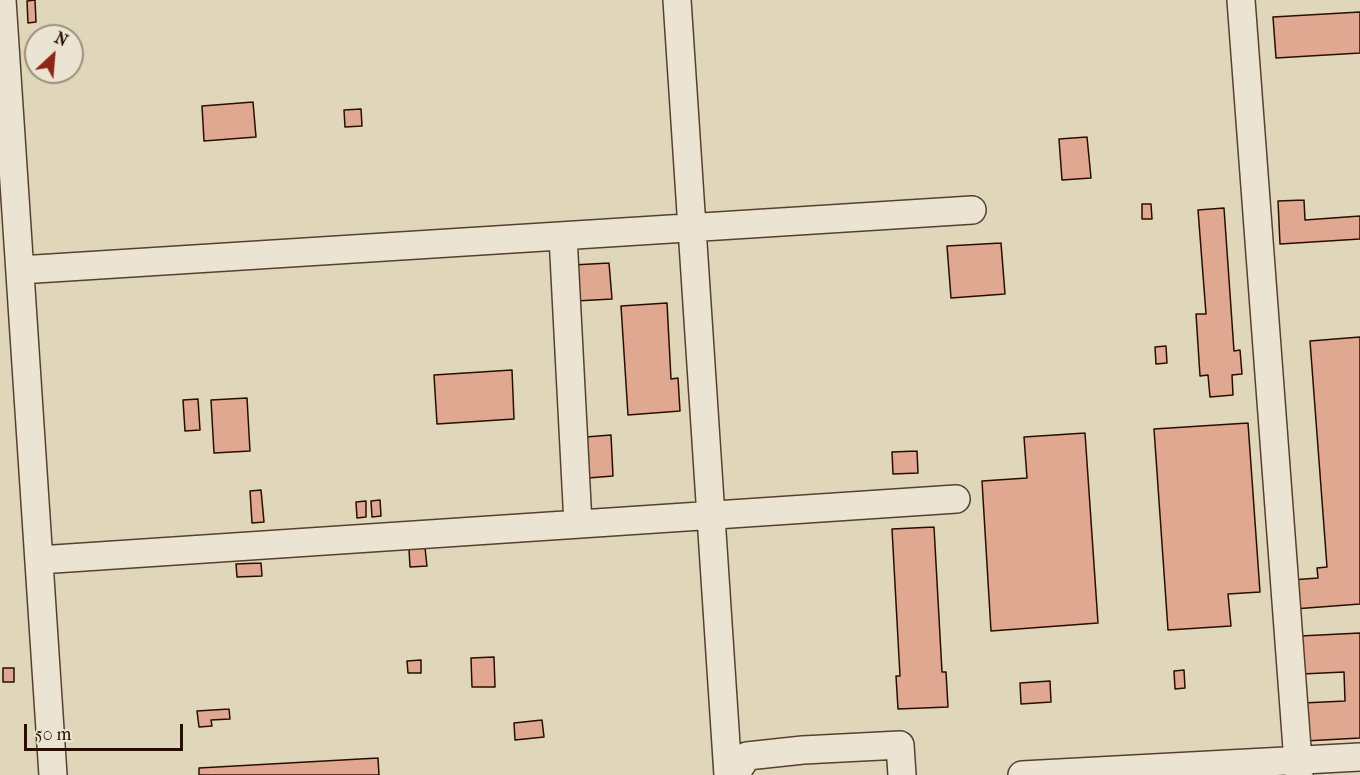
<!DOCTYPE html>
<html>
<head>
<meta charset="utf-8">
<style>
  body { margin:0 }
  #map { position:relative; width:1360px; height:775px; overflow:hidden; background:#e0d6ba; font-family:"IM FELL French Canon",serif }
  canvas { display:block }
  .north { position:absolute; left:24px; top:24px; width:60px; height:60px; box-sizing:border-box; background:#ebe4d2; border:2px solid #9d8e7e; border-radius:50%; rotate:26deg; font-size:16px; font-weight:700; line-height:24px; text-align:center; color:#290e00 }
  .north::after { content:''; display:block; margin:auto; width:21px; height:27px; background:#8f2418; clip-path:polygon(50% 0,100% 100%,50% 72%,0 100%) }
  .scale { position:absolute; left:24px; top:724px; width:159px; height:27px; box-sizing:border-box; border:3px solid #290e00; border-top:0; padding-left:8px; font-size:18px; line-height:21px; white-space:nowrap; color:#290e00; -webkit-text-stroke:4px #ebe4d2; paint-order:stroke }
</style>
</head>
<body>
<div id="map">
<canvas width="1360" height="775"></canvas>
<div class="north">N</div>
<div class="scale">50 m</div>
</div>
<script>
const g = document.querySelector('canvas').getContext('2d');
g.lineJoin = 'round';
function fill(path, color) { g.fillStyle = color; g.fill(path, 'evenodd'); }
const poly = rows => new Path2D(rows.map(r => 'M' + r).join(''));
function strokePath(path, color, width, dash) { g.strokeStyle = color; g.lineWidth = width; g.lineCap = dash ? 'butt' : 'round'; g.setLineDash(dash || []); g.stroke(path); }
const building = poly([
  [35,0,36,22,28,23,27,1,35,0],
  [1360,12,1360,53,1276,58,1273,17,1360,12],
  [253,102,256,137,204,141,202,106,253,102],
  [361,109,362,126,345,127,344,110,361,109],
  [1087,137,1091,178,1062,180,1059,139,1087,137],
  [1304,200,1305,220,1360,216,1360,239,1280,244,1278,201,1304,200],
  [1142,204,1151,204,1152,219,1142,219,1142,204],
  [1224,208,1234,351,1240,350,1242,374,1232,375,1233,395,1210,397,1208,375,1200,376,1196,314,1206,314,1198,210,1224,208],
  [1001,243,1005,294,951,298,947,246,1001,243],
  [609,263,612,299,576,301,573,265,609,263],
  [667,303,671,379,678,378,680,411,628,415,621,306,667,303],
  [1360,337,1360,604,1294,609,1291,580,1318,578,1317,568,1327,567,1310,341,1360,337],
  [1166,346,1167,363,1156,364,1155,347,1166,346],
  [512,370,514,419,437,424,434,375,512,370],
  [247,398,250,451,214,453,211,400,247,398],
  [198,399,200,430,185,431,183,400,198,399],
  [1248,423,1260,592,1228,594,1231,626,1168,630,1154,429,1248,423],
  [1085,433,1098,623,991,631,982,481,1027,478,1024,437,1085,433],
  [611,435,613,476,588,478,586,437,611,435],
  [917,451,918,473,893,474,892,452,917,451],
  [261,490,264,522,252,523,250,491,261,490],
  [380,500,381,516,372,517,371,501,380,500],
  [366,501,366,517,357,518,356,502,366,501],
  [934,527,942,672,946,672,948,707,898,709,896,676,900,676,892,529,934,527],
  [425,548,427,566,410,567,409,549,425,548],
  [261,563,262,576,237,577,236,564,261,563],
  [1360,633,1360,738,1305,741,1303,703,1345,701,1344,672,1302,674,1300,636,1360,633],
  [494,657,495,687,472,687,471,658,494,657],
  [421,660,421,673,408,673,407,661,421,660],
  [3,668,14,668,14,682,3,682,3,668],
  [1184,670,1185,688,1175,689,1174,671,1184,670],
  [1050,681,1051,702,1021,704,1020,683,1050,681],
  [229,709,230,719,211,720,212,726,199,727,197,711,229,709],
  [542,720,544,737,515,740,514,723,542,720],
  [378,758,379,775,199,775,199,768,378,758]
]);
const minor = poly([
  [2,0,53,775],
  [677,0,728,775],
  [1241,0,1299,775],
  [563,236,578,524],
  [20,270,972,210],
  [39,560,956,499],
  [735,775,747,756,803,750,900,745,902,775],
  [1022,775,1360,757]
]);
fill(building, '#e0a891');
strokePath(building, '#290e00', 1.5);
strokePath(minor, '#57402e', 30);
strokePath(minor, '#ebe4d2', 27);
</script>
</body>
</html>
